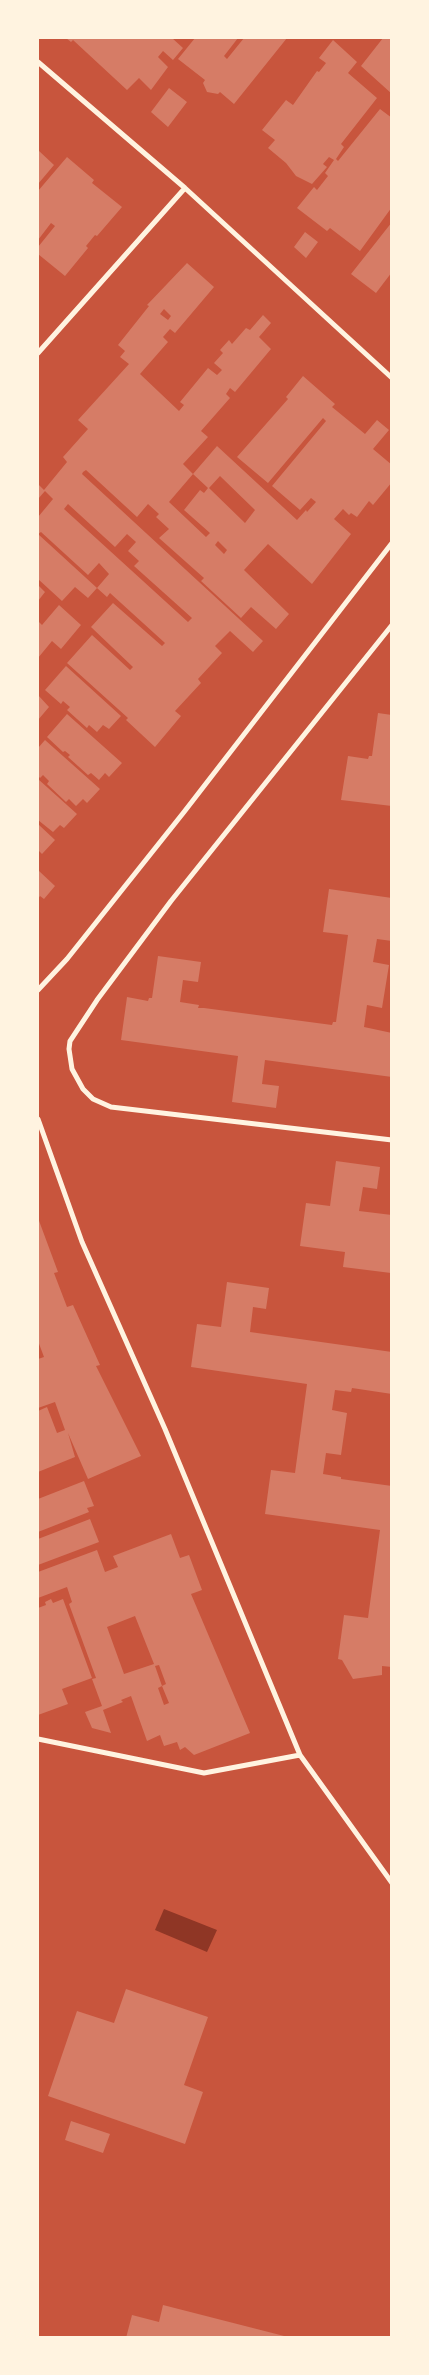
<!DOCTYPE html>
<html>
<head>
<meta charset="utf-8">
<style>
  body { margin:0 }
  #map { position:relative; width:429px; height:2375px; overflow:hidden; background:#c8553d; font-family:"Titillium Web",sans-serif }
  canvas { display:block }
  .frame { position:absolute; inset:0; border:39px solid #fff3e0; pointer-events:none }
</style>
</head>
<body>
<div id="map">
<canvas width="429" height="2375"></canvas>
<div class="frame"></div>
</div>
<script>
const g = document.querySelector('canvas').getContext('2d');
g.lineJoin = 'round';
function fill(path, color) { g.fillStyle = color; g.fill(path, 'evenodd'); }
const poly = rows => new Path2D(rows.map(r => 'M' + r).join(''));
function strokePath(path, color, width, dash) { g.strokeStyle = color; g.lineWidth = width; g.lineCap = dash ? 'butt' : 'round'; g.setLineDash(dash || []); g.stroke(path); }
const water = poly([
  [164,1909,217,1930,207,1952,155,1930]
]);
const building = poly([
  [66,38,172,38,183,48,173,60,163,51,158,57,168,67,151,90,139,78,127,90,73,40,71,42],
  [195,38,238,38,224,56,227,59,244,38,287,38,234,104,220,92,218,94,207,92,203,83,205,80,178,59],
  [383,38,392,38,392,94,361,66],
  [333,40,357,62,348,73,377,98,341,144,344,147,336,159,338,161,380,109,392,118,392,207,360,251,330,228,327,231,297,208,314,187,317,190,328,176,325,173,334,160,329,157,323,164,327,167,312,184,296,176,286,163,268,148,275,140,262,130,286,100,293,105,317,71,319,72,326,63,319,58],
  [169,88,187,102,168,127,151,112],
  [38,150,54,165,38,184],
  [67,157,94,180,92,183,122,207,97,236,95,235,86,246,88,248,65,276,38,254,38,247,55,226,51,223,38,240,38,191],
  [392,222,392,272,376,293,351,274],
  [305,232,318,242,306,258,294,247],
  [187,263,214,287,175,333,170,329,163,337,168,342,140,374,179,411,184,405,180,402,208,368,217,375,222,370,214,363,223,353,220,350,229,340,232,344,246,328,250,330,263,315,271,323,259,337,271,349,235,392,230,388,226,394,230,398,201,431,208,437,183,464,193,474,169,502,206,537,210,533,184,510,200,490,204,493,208,488,193,474,217,446,297,520,306,510,307,512,316,502,311,498,300,510,272,486,326,421,323,418,268,483,237,457,288,399,286,397,303,376,335,404,332,407,365,434,377,420,389,430,373,449,392,465,392,482,373,505,369,501,357,517,351,513,349,515,343,509,334,519,351,534,312,584,268,544,244,570,289,614,276,629,251,607,241,618,201,581,204,578,159,538,169,529,156,517,159,514,148,504,137,517,86,470,83,472,82,474,263,641,253,652,230,631,215,646,222,653,198,679,201,683,175,711,181,716,155,747,126,720,128,718,67,663,92,635,130,670,133,667,91,627,113,603,162,646,165,643,110,593,107,597,97,588,109,574,99,563,88,575,41,532,38,534,97,588,88,598,75,587,62,601,38,579,38,517,53,499,45,491,38,499,38,484,44,490,67,462,63,457,88,429,78,420,129,364,120,357,125,351,118,345,149,306,147,305],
  [164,309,171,316,168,320,160,314],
  [220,476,255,510,245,523,209,488],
  [68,504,115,547,127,534,136,542,128,551,139,561,134,566,192,618,188,622,64,509],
  [218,541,227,550,224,554,215,545],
  [38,585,45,592,38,601],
  [59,605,81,625,61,649,52,641,38,658,38,621,42,625],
  [66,666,121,716,109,729,103,725,97,732,89,725,87,728,67,710,70,707,63,701,61,704,45,690],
  [38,695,49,707,38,720],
  [378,713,392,715,392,806,341,800,348,756,368,759,369,756,372,756],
  [67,714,122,763,109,777,105,773,99,780,91,773,88,775,68,757,70,755,65,751,63,752,47,737],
  [45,740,100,789,87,803,83,799,76,806,69,799,66,802,47,784,49,781,43,775,40,778,38,776,38,748],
  [38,779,77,814,64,828,60,825,53,832,38,820],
  [38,824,55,840,42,854,38,850],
  [38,870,55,886,44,899,40,896,38,899],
  [329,889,392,898,392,941,377,939,373,962,389,965,382,1008,367,1005,364,1027,392,1033,392,1077,265,1060,262,1084,279,1086,276,1108,232,1102,238,1056,121,1040,127,997,148,1001,149,998,152,998,158,956,201,962,198,982,183,980,180,1002,199,1005,198,1008,204,1008,332,1025,333,1022,336,1022,348,935,323,932],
  [336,1161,380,1167,377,1189,363,1187,359,1211,392,1215,391,1273,343,1267,345,1252,300,1246,306,1203,330,1206],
  [38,1218,58,1272,54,1273,67,1307,73,1305,100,1365,96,1366,141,1456,88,1479,68,1433,75,1457,38,1472,38,1411,47,1407,57,1433,65,1430,55,1402,38,1408,38,1359,44,1357,38,1341],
  [227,1282,269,1288,266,1309,253,1307,250,1332,392,1352,392,1394,352,1388,351,1392,335,1390,332,1410,347,1413,341,1455,326,1453,323,1474,341,1477,341,1479,392,1486,392,1667,382,1666,382,1675,353,1679,342,1660,338,1659,344,1615,368,1618,380,1530,265,1514,271,1470,295,1473,307,1384,191,1367,197,1324,221,1327],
  [84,1481,94,1506,87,1508,89,1512,38,1532,38,1499],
  [90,1519,99,1542,38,1565,38,1539],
  [171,1534,180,1558,189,1555,202,1590,191,1594,250,1733,194,1755,185,1747,180,1750,177,1742,164,1746,160,1735,147,1741,131,1696,121,1700,123,1702,103,1710,111,1733,92,1728,85,1712,102,1706,92,1679,96,1678,69,1604,72,1602,67,1587,38,1598,38,1572,97,1550,105,1572,118,1567,113,1556],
  [135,1616,154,1664,124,1674,107,1627],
  [159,1665,166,1684,162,1686,169,1703,164,1705,158,1688,162,1686,155,1666],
  [51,1599,53,1603,63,1599,92,1678,62,1689,68,1704,38,1715,38,1608,46,1605,45,1602],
  [126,1989,208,2017,184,2085,203,2092,185,2144,48,2096,77,2011,114,2023],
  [71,2121,110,2134,103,2153,65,2140],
  [163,2305,288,2337,288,2338,126,2338,132,2315,159,2322]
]);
const minor = poly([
  [38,62,185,188,392,378],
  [38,353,185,188],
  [392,625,171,901,97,1000,70,1041,69,1049,72,1069,83,1089,93,1099,111,1107,392,1140],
  [38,990,67,959,184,812,392,543],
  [38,1119,82,1242,165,1429,300,1755,392,1883],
  [38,1739,204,1773,300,1755]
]);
fill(water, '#8f3625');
fill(building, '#d67c66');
strokePath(minor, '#fff3e0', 5);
</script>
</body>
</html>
